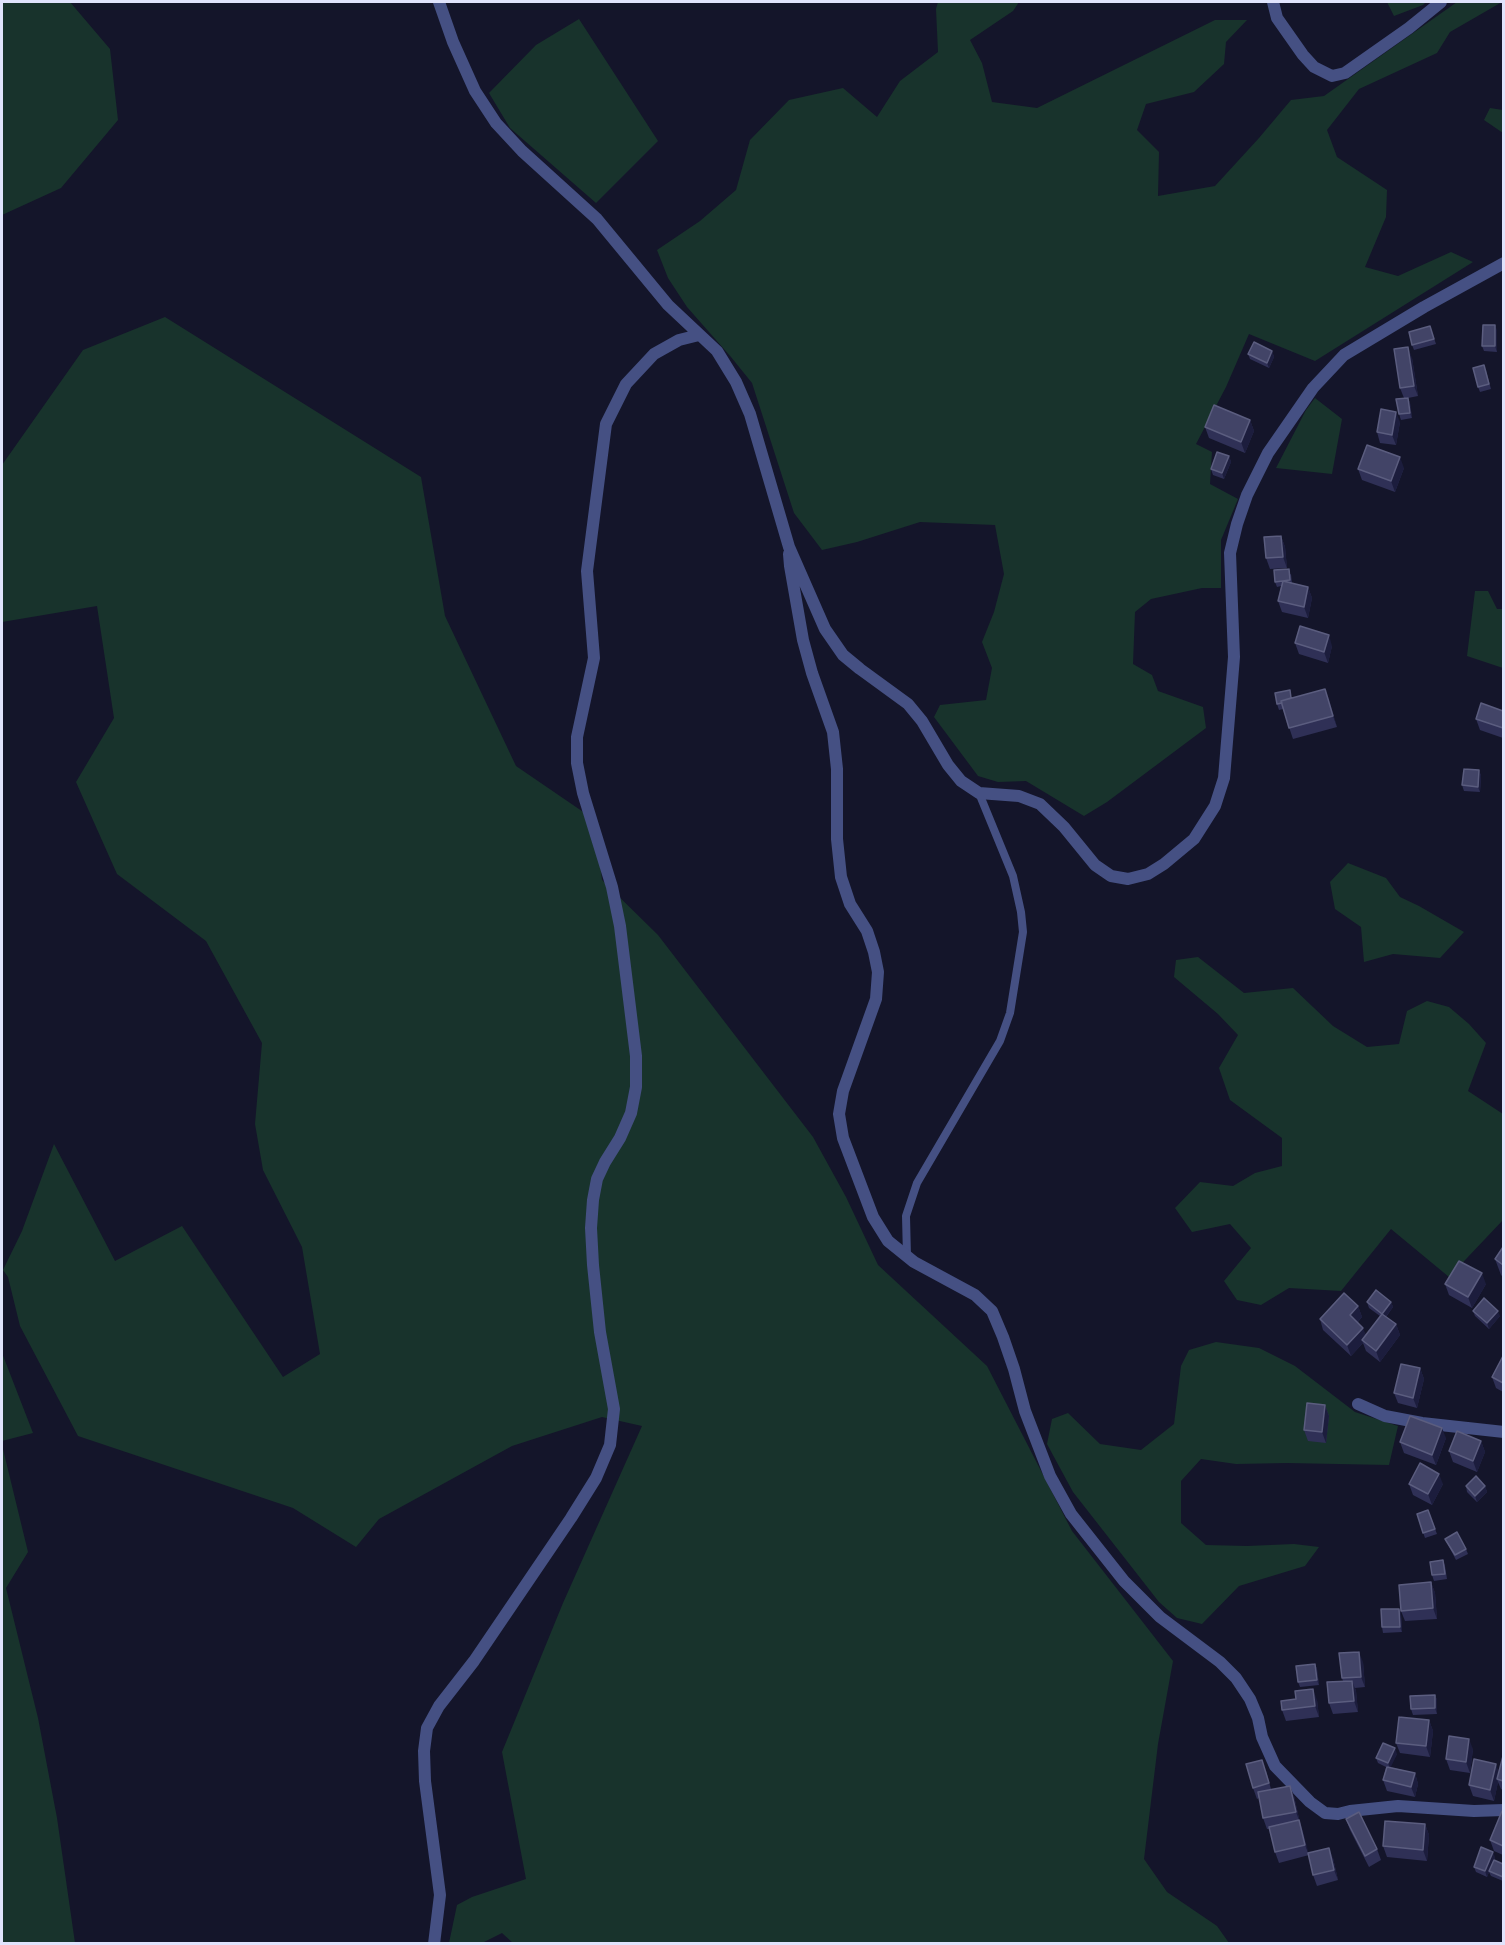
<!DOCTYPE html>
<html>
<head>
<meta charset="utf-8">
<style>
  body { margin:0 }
  #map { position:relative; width:1505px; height:1945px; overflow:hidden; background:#14152a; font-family:"Open Sans",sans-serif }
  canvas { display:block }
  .frame { position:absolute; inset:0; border:3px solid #e0e3fc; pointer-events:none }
</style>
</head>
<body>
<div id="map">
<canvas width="1505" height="1945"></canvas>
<div class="frame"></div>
</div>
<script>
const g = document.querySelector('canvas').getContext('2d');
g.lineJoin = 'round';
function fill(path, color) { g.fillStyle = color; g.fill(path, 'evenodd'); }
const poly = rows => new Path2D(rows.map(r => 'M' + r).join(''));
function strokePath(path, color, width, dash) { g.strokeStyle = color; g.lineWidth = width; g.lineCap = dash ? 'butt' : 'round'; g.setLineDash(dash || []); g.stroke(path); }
const green = poly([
  [2,2,70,2,110,49,118,120,61,188,2,215],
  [938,2,1019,2,1013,11,970,40,982,63,992,102,1037,108,1215,20,1247,20,1226,42,1224,64,1194,92,1146,104,1137,130,1159,152,1158,196,1215,186,1259,138,1291,100,1324,96,1457,2,1502,2,1450,32,1437,53,1359,89,1327,130,1337,157,1387,190,1386,217,1365,267,1398,276,1451,252,1473,262,1315,361,1249,334,1226,387,1196,444,1212,452,1210,484,1238,499,1221,540,1221,588,1202,588,1151,599,1135,612,1133,664,1152,675,1158,691,1203,707,1206,728,1107,802,1084,816,1026,781,998,782,978,776,934,717,940,705,986,700,992,668,982,642,994,612,1004,574,995,525,920,522,857,542,822,550,794,513,752,383,731,357,687,307,668,278,657,250,700,221,736,190,750,140,789,100,843,88,877,117,900,81,938,52,936,9],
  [1387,2,1426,2,1423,5,1394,16],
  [579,19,658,141,596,203,510,128,489,93,536,45],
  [1490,108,1503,110,1503,133,1484,120],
  [165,317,421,477,445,616,516,766,595,820,602,880,658,935,813,1137,846,1197,878,1265,987,1366,1072,1531,1173,1661,1158,1744,1144,1859,1167,1892,1217,1926,1229,1943,514,1944,502,1933,482,1943,449,1943,457,1905,472,1897,526,1879,502,1752,563,1603,642,1426,602,1417,512,1446,379,1519,356,1547,293,1508,78,1436,20,1326,8,1277,3,1270,22,1231,54,1144,115,1261,182,1226,283,1377,320,1354,302,1247,263,1170,255,1124,262,1043,206,941,117,874,76,782,114,718,97,606,2,622,2,465,83,350],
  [1315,398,1342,419,1332,474,1276,468,1306,410],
  [1475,591,1488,591,1497,609,1503,609,1503,668,1467,656],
  [1348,863,1386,878,1400,897,1419,906,1464,932,1440,958,1393,954,1364,962,1361,927,1335,909,1330,882],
  [1198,957,1244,993,1293,988,1333,1026,1367,1047,1399,1044,1407,1011,1427,1001,1449,1007,1469,1024,1486,1043,1468,1091,1503,1114,1503,1220,1449,1277,1391,1229,1341,1291,1289,1288,1261,1305,1237,1300,1224,1281,1251,1248,1230,1224,1192,1232,1175,1208,1200,1182,1233,1186,1255,1173,1282,1166,1282,1138,1230,1100,1219,1068,1238,1035,1218,1014,1174,977,1176,960],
  [1216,1342,1259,1348,1295,1366,1355,1412,1398,1426,1389,1465,1287,1463,1236,1464,1201,1459,1181,1481,1181,1523,1206,1545,1247,1546,1294,1544,1319,1547,1305,1566,1239,1586,1202,1624,1177,1618,1159,1602,1073,1492,1047,1444,1052,1419,1068,1413,1100,1444,1141,1450,1174,1424,1181,1366,1189,1350],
  [2,1353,33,1433,2,1441],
  [2,1445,28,1552,6,1588,38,1718,57,1818,75,1943,2,1943]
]);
const service = poly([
  [907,1257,906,1216,917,1183,1000,1041,1010,1013,1023,932,1021,912,1013,876,979,793]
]);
const minor = poly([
  [439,2,453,42,475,91,496,123,522,151,597,219,668,305,717,351,736,382,750,414,789,547,825,629,843,655,860,669,908,704,922,721,948,765,961,781,979,793,1019,796,1040,804,1064,827,1095,865,1111,876,1128,879,1148,874,1164,864,1194,839,1215,806,1224,778,1234,657,1230,553,1237,524,1247,495,1268,453,1313,388,1344,355,1424,307,1504,263],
  [1273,2,1277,18,1303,55,1314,67,1332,76,1345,73,1409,28,1441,2],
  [789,554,790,566,803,640,812,673,833,732,837,769,837,839,841,877,850,904,867,931,874,952,878,972,876,999,843,1091,839,1114,843,1138,873,1217,888,1241,914,1262,975,1295,992,1311,1003,1337,1014,1369,1025,1411,1050,1476,1071,1514,1124,1581,1160,1617,1220,1662,1236,1678,1250,1699,1258,1718,1262,1737,1275,1766,1310,1802,1325,1813,1338,1814,1350,1811,1398,1806,1474,1811,1504,1810],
  [1358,1404,1385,1416,1422,1423,1504,1432],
  [434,1944,440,1895,425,1781,424,1751,427,1728,439,1706,474,1661,571,1518,596,1478,610,1445,614,1409,600,1332,593,1265,591,1228,593,1200,597,1179,605,1162,620,1138,631,1113,636,1087,636,1056,620,926,612,887,583,793,577,763,577,737,594,658,587,571,606,424,626,384,654,354,679,340,699,335]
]);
const wall = poly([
  [1497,330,1497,352,1484,351,1482,346],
  [1432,332,1436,344,1414,350,1412,345],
  [1272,351,1274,357,1269,368,1250,359,1248,354],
  [1412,358,1418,396,1408,398,1410,403,1412,418,1401,420,1399,414,1404,398,1400,388],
  [1486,371,1491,389,1480,392,1478,387],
  [1250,420,1254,431,1245,453,1209,438,1205,427],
  [1400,422,1396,445,1380,443,1377,432],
  [1229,456,1231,462,1224,479,1213,475,1211,469],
  [1404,468,1395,492,1362,480,1358,469],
  [1281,536,1285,547,1287,568,1270,569,1266,558],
  [1291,574,1292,583,1308,587,1312,598,1308,618,1282,612,1278,601,1281,586,1277,587,1275,582],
  [1295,643,1332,646,1328,663,1299,654],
  [1325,689,1337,727,1293,739,1283,709,1279,710,1277,704,1292,698],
  [1503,711,1503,738,1480,730,1476,719],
  [1479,770,1481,776,1480,792,1464,791,1462,785],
  [1503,1247,1503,1277,1501,1275,1495,1259],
  [1445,1284,1486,1284,1472,1308,1449,1295],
  [1367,1302,1391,1302,1393,1307,1386,1317,1396,1324,1400,1335,1380,1362,1366,1351,1363,1343,1351,1356,1323,1330,1320,1319,1358,1306,1362,1317,1358,1322,1366,1335,1380,1316,1369,1308],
  [1473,1311,1500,1316,1489,1329,1475,1316],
  [1503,1357,1503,1392,1496,1388,1492,1377],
  [1420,1368,1424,1379,1417,1408,1398,1403,1394,1393],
  [1325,1405,1329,1416,1326,1443,1308,1441,1304,1430],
  [1446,1438,1436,1465,1404,1453,1400,1442],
  [1481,1441,1485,1452,1477,1472,1453,1462,1449,1451],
  [1409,1484,1443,1484,1432,1505,1413,1495],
  [1466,1486,1485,1486,1487,1492,1477,1502,1467,1492],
  [1428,1510,1437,1534,1425,1538,1417,1514],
  [1445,1539,1466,1549,1468,1554,1456,1560],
  [1443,1560,1445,1566,1447,1579,1434,1581,1432,1575],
  [1431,1582,1435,1593,1437,1619,1405,1621,1401,1611],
  [1399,1609,1401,1614,1402,1632,1383,1633,1382,1627],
  [1363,1662,1365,1687,1355,1688,1356,1691,1358,1712,1333,1714,1329,1703,1343,1681,1342,1678],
  [1315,1664,1317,1669,1319,1685,1300,1687,1298,1682],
  [1435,1695,1437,1700,1437,1714,1413,1715,1411,1709],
  [1296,1699,1317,1700,1319,1717,1286,1721,1282,1710],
  [1429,1720,1433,1731,1430,1757,1400,1753,1396,1743],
  [1473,1749,1470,1773,1450,1770,1446,1759],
  [1397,1754,1390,1767,1415,1773,1418,1784,1415,1797,1387,1791,1383,1780,1386,1767,1378,1763,1376,1758],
  [1503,1756,1503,1790,1501,1789,1498,1782,1494,1801,1473,1796,1469,1785,1499,1772],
  [1266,1771,1271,1789,1294,1796,1300,1823,1308,1853,1333,1858,1338,1880,1317,1886,1313,1875,1309,1855,1279,1863,1275,1852,1270,1829,1267,1829,1263,1818,1259,1798,1257,1799,1253,1788],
  [1503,1811,1503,1855,1494,1851,1490,1840],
  [1346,1819,1377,1849,1381,1860,1369,1867,1350,1830],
  [1425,1824,1429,1835,1427,1861,1387,1857,1383,1846],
  [1495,1857,1494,1860,1503,1864,1503,1881,1491,1876,1489,1872,1487,1877,1476,1872,1474,1867]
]);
const shadedWall = poly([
  [1495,325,1497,330,1497,352,1495,346],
  [1408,347,1412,358,1418,396,1414,386],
  [1272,351,1274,357,1269,368,1267,363],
  [1408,398,1410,403,1412,418,1410,413],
  [1396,412,1400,422,1396,445,1392,435],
  [1250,420,1254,431,1245,453,1241,442],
  [1229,456,1231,462,1224,479,1222,473],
  [1400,457,1404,468,1395,492,1391,481],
  [1281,536,1285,547,1287,568,1283,557],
  [1308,587,1312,598,1308,618,1304,607],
  [1329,635,1332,646,1328,663,1324,652],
  [1325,689,1329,699,1337,727,1333,716],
  [1479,770,1481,776,1480,792,1478,787],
  [1482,1273,1486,1284,1472,1308,1468,1297],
  [1391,1302,1393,1307,1384,1319,1382,1314],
  [1358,1306,1362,1317,1354,1326,1350,1315],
  [1498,1311,1500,1316,1489,1329,1487,1323],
  [1396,1324,1400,1335,1380,1362,1376,1351],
  [1363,1328,1367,1338,1362,1340,1363,1343,1351,1356,1347,1345],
  [1420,1368,1424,1379,1417,1408,1413,1398],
  [1325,1405,1329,1416,1326,1443,1322,1432],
  [1442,1428,1446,1438,1436,1465,1432,1455],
  [1481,1441,1485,1452,1477,1472,1473,1461],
  [1439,1474,1443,1484,1432,1505,1428,1494],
  [1485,1486,1487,1492,1477,1502,1475,1496],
  [1431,1582,1435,1593,1437,1619,1433,1608],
  [1399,1609,1401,1614,1402,1632,1400,1627],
  [1359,1652,1363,1662,1365,1687,1361,1677],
  [1315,1664,1317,1669,1319,1685,1317,1680],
  [1352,1681,1356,1691,1358,1712,1354,1701],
  [1313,1689,1317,1700,1319,1717,1315,1706],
  [1435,1695,1437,1700,1437,1714,1435,1708],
  [1429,1720,1433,1731,1430,1757,1426,1746],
  [1469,1739,1473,1749,1470,1773,1466,1762],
  [1395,1748,1397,1754,1390,1769,1388,1763],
  [1496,1764,1500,1775,1497,1779,1498,1782,1494,1801,1490,1790],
  [1415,1773,1418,1784,1415,1797,1411,1787],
  [1290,1786,1294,1796,1300,1823,1296,1812],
  [1299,1820,1303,1831,1309,1855,1305,1845],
  [1425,1824,1429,1835,1427,1861,1423,1850],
  [1329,1848,1333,1858,1338,1880,1334,1870],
  [1493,1852,1495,1857,1487,1877,1485,1871]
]);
const building = poly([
  [1483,325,1495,325,1495,346,1482,346,1483,325],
  [1430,326,1434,339,1412,345,1409,332,1430,326],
  [1254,342,1272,351,1267,363,1248,354,1254,342],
  [1408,347,1414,386,1400,388,1394,349,1408,347],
  [1484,365,1489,384,1478,387,1473,368,1484,365],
  [1408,398,1410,413,1399,414,1396,399,1408,398],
  [1214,405,1250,420,1241,442,1205,427,1214,405],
  [1381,409,1396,412,1392,435,1377,432,1381,409],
  [1367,445,1400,457,1391,481,1358,469,1367,445],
  [1217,452,1229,456,1222,473,1211,469,1217,452],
  [1281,536,1283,557,1266,558,1264,537,1281,536],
  [1289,569,1290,580,1275,582,1274,570,1289,569],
  [1283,581,1308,587,1304,607,1278,601,1283,581],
  [1300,626,1329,635,1324,652,1295,643,1300,626],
  [1325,689,1333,716,1289,728,1281,701,1325,689],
  [1290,690,1291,698,1281,701,1282,703,1277,704,1275,693,1290,690],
  [1481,703,1503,711,1503,728,1476,719,1481,703],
  [1464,769,1479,770,1478,787,1462,785,1464,769],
  [1503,1247,1503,1265,1495,1259,1503,1247],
  [1459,1261,1482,1273,1468,1297,1445,1284,1459,1261],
  [1376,1290,1391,1302,1382,1314,1367,1302,1376,1290],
  [1344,1293,1358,1306,1350,1315,1363,1328,1347,1345,1320,1319,1344,1293],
  [1484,1298,1498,1311,1487,1323,1473,1311,1484,1298],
  [1382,1314,1396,1324,1376,1351,1362,1340,1382,1314],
  [1503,1356,1503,1383,1492,1377,1503,1356],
  [1401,1364,1420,1368,1413,1398,1394,1393,1401,1364],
  [1307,1403,1325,1405,1322,1432,1304,1430,1307,1403],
  [1410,1416,1442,1428,1432,1455,1400,1442,1410,1416],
  [1457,1431,1481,1441,1473,1461,1449,1451,1457,1431],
  [1420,1463,1439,1474,1428,1494,1409,1484,1420,1463],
  [1476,1476,1485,1486,1475,1496,1466,1486,1476,1476],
  [1428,1510,1435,1529,1423,1533,1417,1514,1428,1510],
  [1457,1532,1466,1549,1455,1555,1445,1539,1457,1532],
  [1443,1560,1445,1574,1432,1575,1430,1562,1443,1560],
  [1431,1582,1433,1608,1401,1611,1399,1585,1431,1582],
  [1381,1609,1399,1609,1400,1627,1382,1627,1381,1609],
  [1359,1652,1361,1677,1342,1678,1339,1653,1359,1652],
  [1315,1664,1317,1680,1298,1682,1296,1666,1315,1664],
  [1352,1681,1354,1701,1329,1703,1327,1682,1352,1681],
  [1313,1689,1315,1706,1282,1710,1281,1701,1296,1699,1295,1691,1313,1689],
  [1435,1695,1435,1708,1411,1709,1410,1696,1435,1695],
  [1399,1717,1429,1720,1426,1746,1396,1743,1399,1717],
  [1449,1736,1469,1739,1466,1762,1446,1759,1449,1736],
  [1383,1743,1395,1748,1388,1763,1376,1758,1383,1743],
  [1503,1756,1503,1781,1497,1779,1503,1756],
  [1474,1759,1496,1764,1490,1790,1469,1785,1474,1759],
  [1262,1760,1269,1783,1253,1788,1246,1764,1262,1760],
  [1387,1767,1415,1773,1411,1787,1383,1780,1387,1767],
  [1290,1786,1296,1812,1263,1818,1258,1792,1290,1786],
  [1502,1811,1503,1811,1503,1846,1490,1840,1502,1811],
  [1359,1812,1377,1849,1365,1856,1346,1819,1359,1812],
  [1299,1820,1305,1845,1275,1852,1269,1827,1299,1820],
  [1385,1821,1425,1824,1423,1850,1383,1846,1385,1821],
  [1481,1847,1493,1852,1485,1871,1474,1867,1481,1847],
  [1329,1848,1334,1870,1313,1875,1308,1853,1329,1848],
  [1494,1860,1503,1864,1503,1877,1489,1871,1494,1860]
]);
fill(green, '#18332c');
strokePath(service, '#455083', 8);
strokePath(minor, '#455083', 12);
fill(wall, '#2f3056');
fill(shadedWall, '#1c1d3d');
fill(building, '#424467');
strokePath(building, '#5b5d7f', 1.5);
</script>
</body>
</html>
